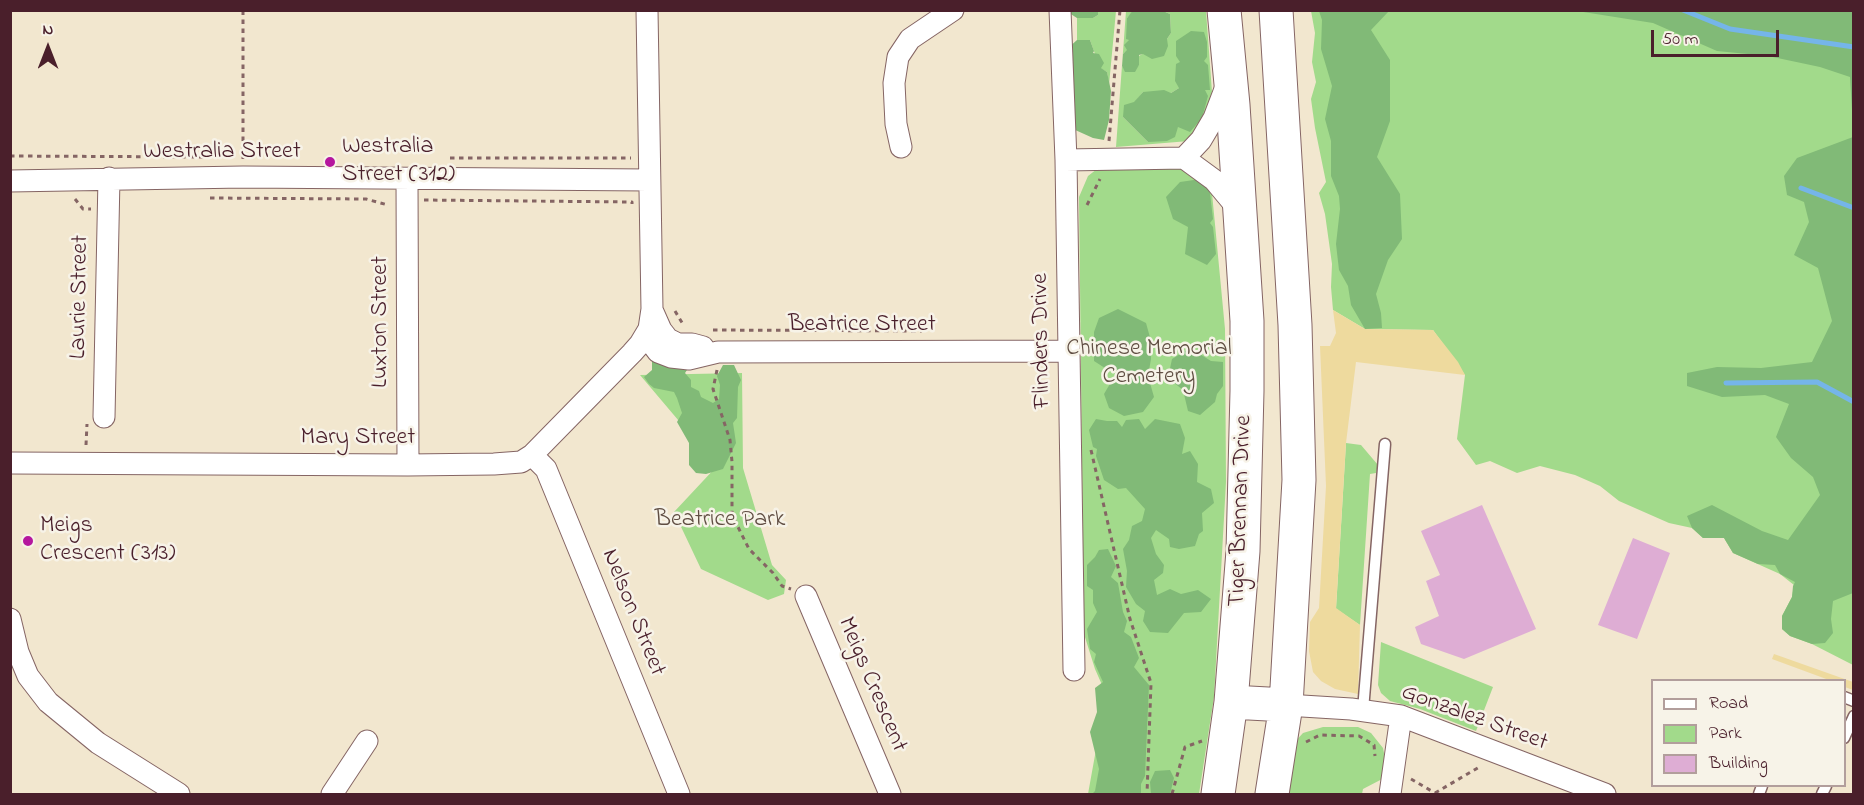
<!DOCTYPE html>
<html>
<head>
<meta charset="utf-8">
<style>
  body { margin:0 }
  #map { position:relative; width:1864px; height:805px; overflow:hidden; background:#f2e7cf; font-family:"Indie Flower",sans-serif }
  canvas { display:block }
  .frame { position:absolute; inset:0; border:12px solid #4a1f2b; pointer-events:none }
  .legend { position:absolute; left:1651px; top:679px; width:195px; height:108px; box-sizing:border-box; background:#f7f3e8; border:2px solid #b29e9c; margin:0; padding:8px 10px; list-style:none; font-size:18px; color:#4a1f2b }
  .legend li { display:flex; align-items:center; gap:12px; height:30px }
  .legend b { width:30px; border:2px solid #b29e9c }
  .north { position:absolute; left:18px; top:18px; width:60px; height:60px; -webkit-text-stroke:4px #f7f3e8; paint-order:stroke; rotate:0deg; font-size:16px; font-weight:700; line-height:24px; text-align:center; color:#4a1f2b }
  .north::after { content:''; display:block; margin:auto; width:21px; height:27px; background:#4a1f2b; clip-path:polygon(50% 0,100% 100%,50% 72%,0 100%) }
  .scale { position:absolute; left:1651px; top:30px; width:128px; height:27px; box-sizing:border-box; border:3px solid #4a1f2b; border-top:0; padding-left:8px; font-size:18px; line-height:21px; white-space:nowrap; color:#4a1f2b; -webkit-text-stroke:4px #f7f3e8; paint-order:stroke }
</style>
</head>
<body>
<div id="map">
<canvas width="1864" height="805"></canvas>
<div class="frame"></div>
<ul class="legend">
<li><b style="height:8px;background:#fff"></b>Road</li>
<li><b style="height:16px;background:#a2da8b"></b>Park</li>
<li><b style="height:16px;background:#deadd4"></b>Building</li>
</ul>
<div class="north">N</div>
<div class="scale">50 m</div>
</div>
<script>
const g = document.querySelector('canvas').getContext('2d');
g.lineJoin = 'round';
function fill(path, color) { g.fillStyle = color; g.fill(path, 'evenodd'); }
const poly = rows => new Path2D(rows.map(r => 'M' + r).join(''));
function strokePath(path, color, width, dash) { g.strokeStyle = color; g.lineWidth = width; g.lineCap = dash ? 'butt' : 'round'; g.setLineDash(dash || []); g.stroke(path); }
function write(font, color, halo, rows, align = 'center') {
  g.font = font + ' "Indie Flower",sans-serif'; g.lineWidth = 5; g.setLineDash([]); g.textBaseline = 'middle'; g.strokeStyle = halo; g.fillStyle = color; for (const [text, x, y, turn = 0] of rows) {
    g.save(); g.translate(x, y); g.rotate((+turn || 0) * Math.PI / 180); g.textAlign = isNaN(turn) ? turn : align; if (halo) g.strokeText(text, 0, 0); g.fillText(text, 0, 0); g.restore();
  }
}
const green = poly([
  [1098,11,1116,11,1109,85,1107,72,1100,68,1090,40,1077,40,1077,18,1093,18,1098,15],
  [1126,11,1133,11,1127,18,1129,40,1128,50,1123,54,1122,66,1126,72,1139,65,1139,56,1167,39,1171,33,1170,14,1163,11,1206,11,1212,92,1204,120,1189,141,1116,147],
  [1181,62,1209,90,1204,90,1178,127,1148,142,1123,117,1143,92,1171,93,1179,88],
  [1311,11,1853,11,1853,665,1812,644,1790,636,1782,629,1782,616,1792,597,1794,585,1780,574,1733,553,1724,538,1703,538,1692,528,1669,523,1619,501,1600,486,1575,475,1540,466,1517,473,1490,461,1476,465,1457,439,1465,375,1433,330,1365,329,1333,310,1331,287,1332,264,1325,214,1319,193,1326,182,1315,128,1311,99,1316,82,1312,62,1315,33],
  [1173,164,1199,173,1212,193,1225,329,1226,482,1214,697,1199,794,1088,794,1106,694,1095,669,1084,634,1079,197,1088,176,1097,169],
  [742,373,743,468,772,565,786,580,784,594,768,600,701,569,674,512,717,466,640,375],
  [1346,443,1361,445,1378,465,1376,473,1370,474,1360,625,1336,609],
  [1381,642,1493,687,1476,731,1420,709,1390,701,1381,693,1378,685],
  [1323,727,1358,727,1371,733,1383,748,1387,768,1386,777,1363,789,1362,794,1284,794,1292,745,1303,733]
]);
const forest = poly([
  [1133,10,1163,11,1170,14,1171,33,1167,39,1168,46,1164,56,1152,59,1143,54,1139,55,1139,65,1135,72,1125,72,1122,66,1123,54,1127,50,1124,45,1129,40,1126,39,1127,18],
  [1066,11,1098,11,1098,15,1093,18,1077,18],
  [1319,11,1389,11,1371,30,1390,60,1390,121,1377,157,1400,194,1402,239,1388,260,1376,294,1381,313,1382,328,1365,329,1351,305,1348,286,1339,270,1336,244,1340,209,1339,196,1331,176,1331,141,1325,119,1332,86,1321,49,1322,20],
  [1577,11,1853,11,1853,127,1850,77,1820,67,1768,56,1717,51,1653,23],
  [1191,31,1204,32,1207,42,1207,57,1204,61,1208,65,1210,90,1205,90,1208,96,1202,118,1190,132,1178,127,1175,137,1167,141,1148,142,1123,117,1124,105,1134,102,1143,92,1164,90,1171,93,1179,88,1175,81,1176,64,1180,62,1176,56,1176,41],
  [1077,40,1090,40,1094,51,1093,53,1099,54,1104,63,1101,68,1107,72,1111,91,1109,120,1104,140,1093,138,1073,129,1066,50],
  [1853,137,1853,593,1833,601,1831,619,1833,633,1825,643,1812,644,1790,636,1782,629,1782,616,1792,597,1793,586,1795,582,1780,574,1775,565,1758,564,1733,553,1724,538,1703,538,1692,528,1687,516,1712,505,1762,531,1788,540,1820,495,1813,477,1791,458,1776,437,1789,404,1765,395,1722,397,1687,386,1687,373,1717,367,1761,368,1812,362,1832,321,1818,268,1794,255,1809,222,1804,202,1787,195,1784,176,1797,158],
  [1201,179,1210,193,1213,219,1210,223,1213,227,1216,254,1207,265,1185,254,1188,227,1173,219,1166,197,1180,182],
  [1118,309,1146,323,1151,341,1151,359,1148,376,1154,397,1143,412,1124,416,1109,408,1104,394,1117,372,1108,370,1094,361,1094,332,1099,318],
  [1190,348,1211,361,1223,362,1223,386,1217,394,1215,402,1200,415,1188,411,1183,390,1168,378,1172,359],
  [652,357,689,367,685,373,691,380,691,387,699,391,701,397,713,403,719,399,720,385,717,376,723,365,734,365,741,380,738,387,737,418,733,423,736,443,723,469,706,474,696,473,689,465,689,443,677,422,682,413,677,398,674,392,654,388,649,384,644,377,652,370],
  [1096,419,1107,421,1117,421,1122,427,1126,420,1139,419,1145,429,1155,419,1180,424,1185,438,1182,454,1190,451,1198,464,1197,482,1211,489,1214,503,1202,513,1203,531,1199,534,1195,546,1179,549,1170,547,1169,539,1156,530,1151,538,1156,554,1164,565,1163,573,1154,580,1157,595,1170,589,1181,594,1198,590,1211,599,1201,612,1184,613,1168,633,1150,632,1143,621,1145,611,1136,604,1126,587,1127,571,1123,549,1129,540,1132,526,1142,521,1145,509,1126,488,1118,489,1104,480,1096,456,1097,449,1093,447,1089,430],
  [1108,549,1116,566,1111,577,1118,583,1123,612,1127,621,1124,632,1131,637,1139,658,1134,667,1149,685,1145,776,1141,784,1141,794,1092,794,1095,791,1099,769,1090,732,1097,712,1095,688,1103,682,1094,662,1096,654,1090,649,1087,629,1097,612,1093,603,1093,590,1087,586,1087,565,1095,557,1099,550],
  [1170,770,1174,778,1170,794,1151,794,1150,782,1155,771]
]);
const sand = poly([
  [1333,310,1365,329,1433,330,1458,362,1465,375,1356,362,1346,443,1336,608,1360,625,1358,694,1335,689,1321,681,1313,672,1309,651,1310,622,1319,608,1326,486,1320,346,1330,346,1336,333],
  [1774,654,1853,682,1853,690,1845,687,1844,680,1829,680,1772,659]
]);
const stream = poly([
  [1683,10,1730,29,1854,47],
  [1801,188,1854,208],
  [1726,383,1817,382,1854,402]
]);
const building = poly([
  [1482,505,1536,629,1464,659,1421,644,1415,627,1439,616,1426,581,1440,575,1421,531],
  [1633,538,1670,553,1637,639,1598,625]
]);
const path = poly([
  [1109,141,1120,10],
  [10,156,210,157],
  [450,158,631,158],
  [243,159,243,10],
  [210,198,366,199,388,205],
  [75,199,83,209,91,209],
  [424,200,632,202,632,204],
  [1087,205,1100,179],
  [675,311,684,326],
  [713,330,922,331],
  [717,370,713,389,730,440,732,462,732,515,749,549,773,573,782,586,791,589],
  [86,445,87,424],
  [1091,450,1130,619,1151,683,1147,794],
  [1306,742,1320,735,1359,736,1374,745,1375,756],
  [1411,779,1435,793],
  [1435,793,1481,766],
  [1172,794,1185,747,1202,741]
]);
const lane = poly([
  [1844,697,1854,701],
  [1363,710,1385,444],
  [1844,738,1854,716],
  [1759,794,1762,786],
  [1822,794,1826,786]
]);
const street = poly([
  [647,10,652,309,649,329,652,344,658,352,671,357,689,359,718,352,1068,351],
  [1060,10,1066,160,1074,670],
  [901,147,896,124,894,83,898,57,910,39,953,10],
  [1184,158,1201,140,1214,118,1227,84],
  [1066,160,1184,158,1214,180,1239,210],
  [407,179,408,465],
  [10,181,243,177,649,180],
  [653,312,661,330,668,339,678,344,692,344,703,347],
  [104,417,109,178],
  [532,455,546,469,679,794],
  [10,463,408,465,494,464,521,462,532,455,632,353,640,344,649,329],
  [806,596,890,794],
  [10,619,18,652,28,676,48,702,98,743,179,794],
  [1286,705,1351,709,1401,716,1605,794],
  [332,794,367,741],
  [1390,794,1401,716]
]);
const primary = poly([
  [1231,702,1286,705],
  [1218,794,1231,702,1243,551,1247,391,1247,321,1233,105,1224,10],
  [1272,794,1286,705,1299,480,1295,325,1276,10]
]);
const markers = [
  [330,162,6,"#b5179e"],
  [28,541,6,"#b5179e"]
];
const poiNames = [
  ["Westralia",342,148],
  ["Street (312)",342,176],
  ["Meigs",40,527],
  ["Crescent (313)",40,555]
];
const streetNames = [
  ["Westralia Street",222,153],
  ["Laurie Street",81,297,-89],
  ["Luxton Street",382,322,-90],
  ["Beatrice Street",862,326],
  ["Flinders Drive",1043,341,-91],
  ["Mary Street",358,439],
  ["Tiger Brennan Drive",1242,511,-88],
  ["Nelson Street",632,613,68],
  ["Meigs Crescent",871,685,67],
  ["Gonzalez Street",1474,719,20]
];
const parkNames = [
  ["Chinese Memorial",1149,350],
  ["Cemetery",1149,378],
  ["Beatrice Park",720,521]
];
fill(green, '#a2da8b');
fill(forest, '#81ba77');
fill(sand, '#eeda9e');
strokePath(stream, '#75b5e9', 5);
fill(building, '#deadd4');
strokePath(lane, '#856564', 13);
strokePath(street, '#856564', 23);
strokePath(primary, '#856564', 35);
strokePath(path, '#856564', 3, [4.5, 4.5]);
strokePath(lane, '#fff', 10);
strokePath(street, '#fff', 21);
strokePath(primary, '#fff', 33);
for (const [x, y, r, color] of markers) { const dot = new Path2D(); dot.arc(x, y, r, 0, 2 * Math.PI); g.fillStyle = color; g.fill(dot); strokePath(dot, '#f7f3e8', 2); }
write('24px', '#4a1f2b', '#f7f3e8', poiNames, 'left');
write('24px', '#4a1f2b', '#f7f3e8', streetNames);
write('24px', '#604e43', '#f7f3e8', parkNames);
</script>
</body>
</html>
